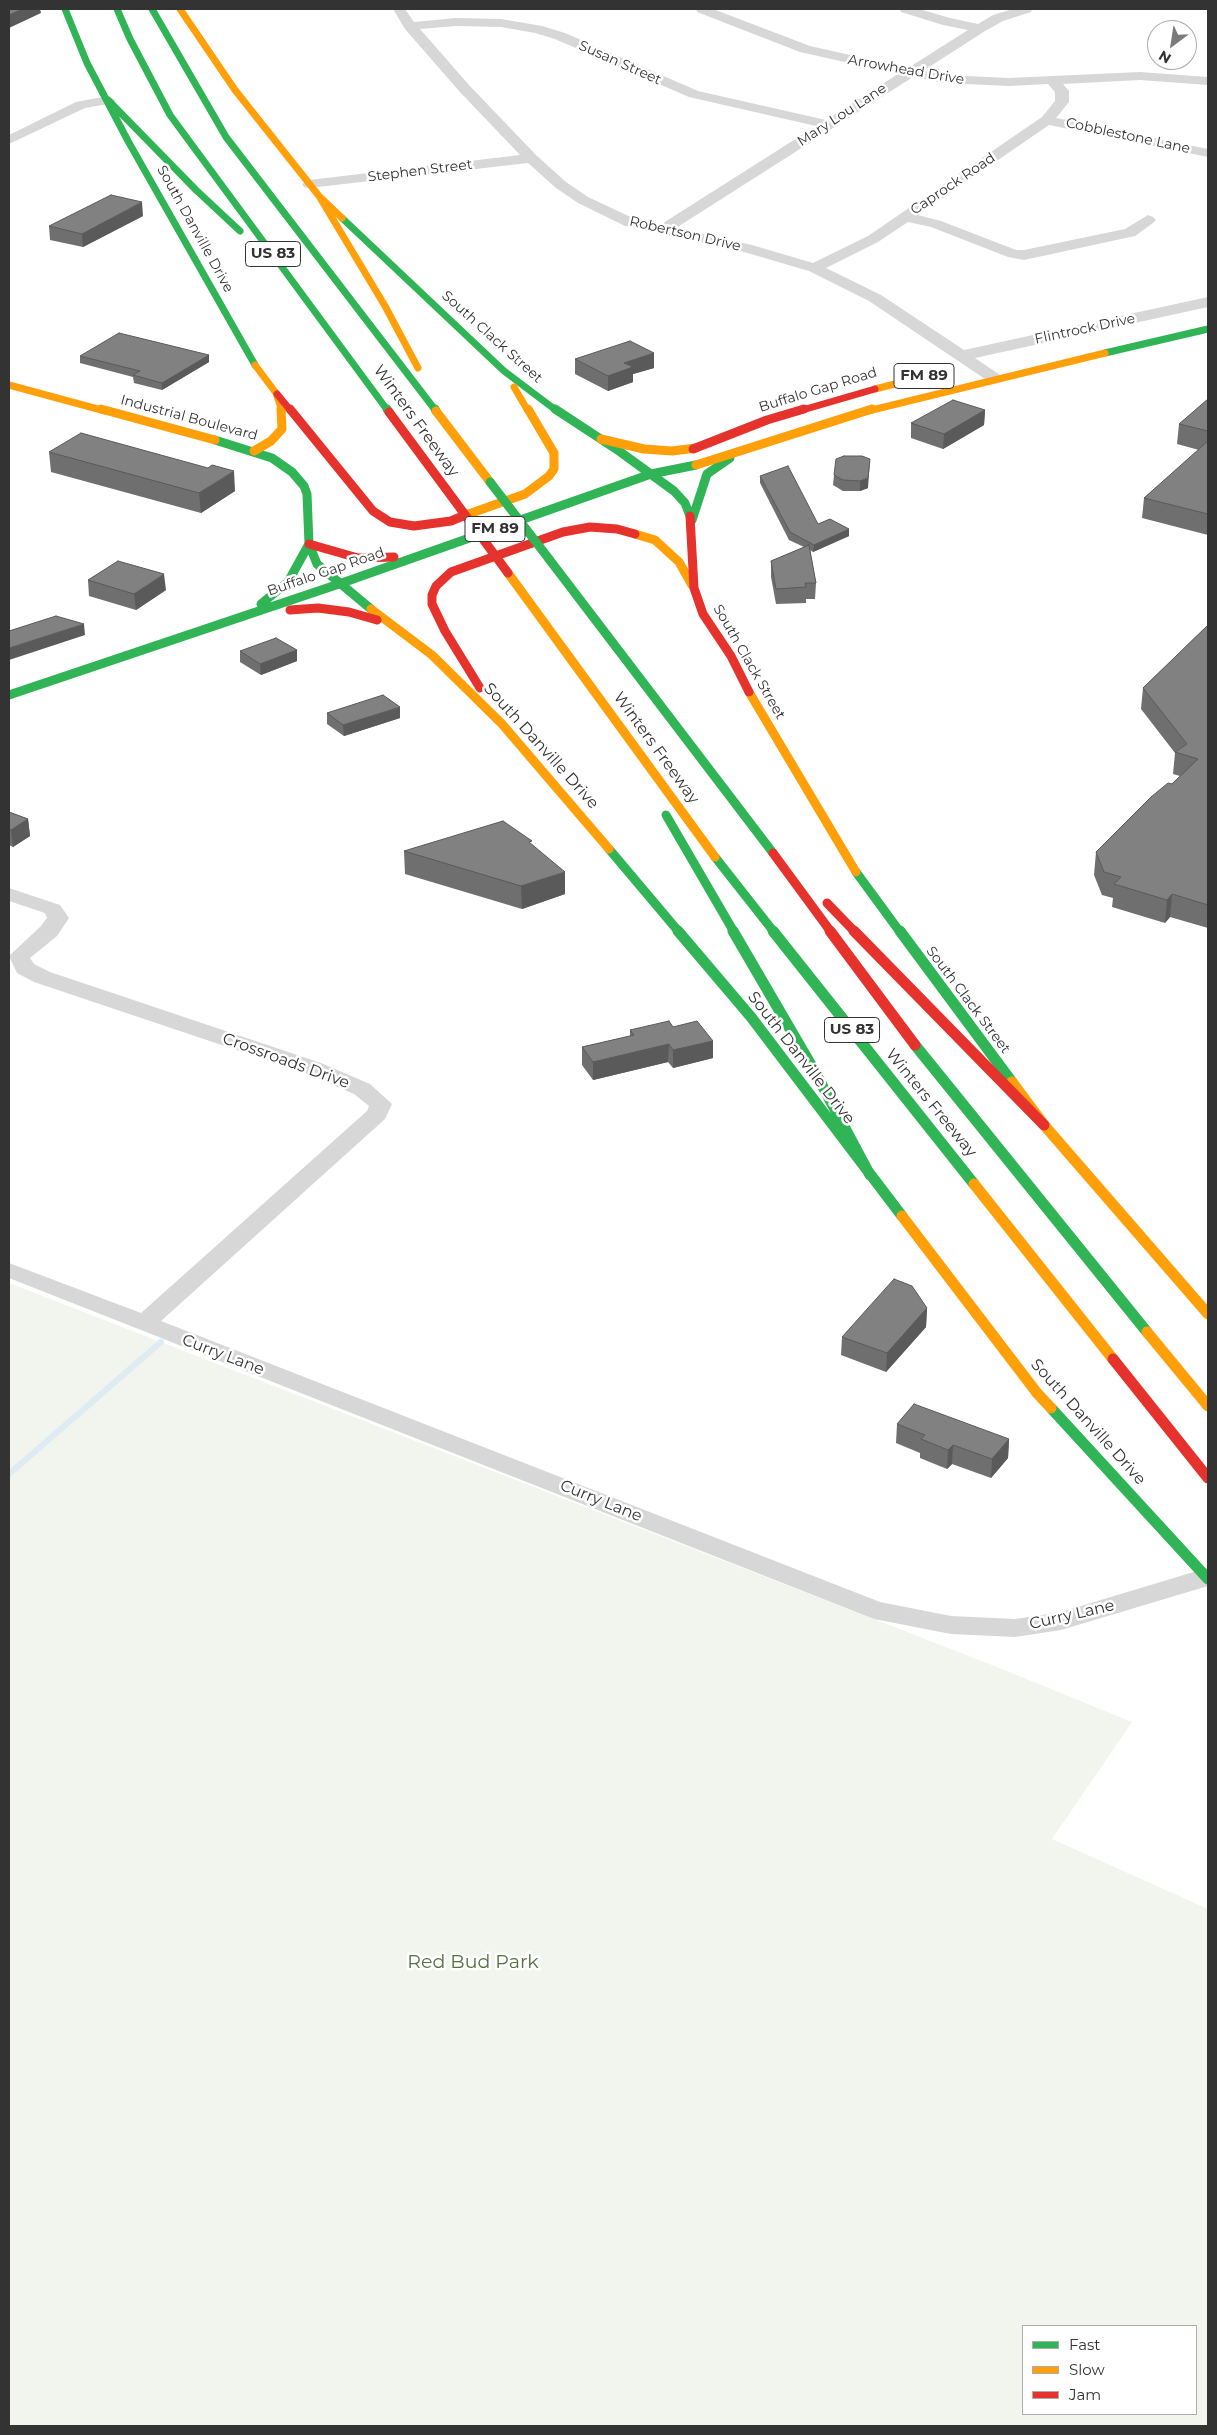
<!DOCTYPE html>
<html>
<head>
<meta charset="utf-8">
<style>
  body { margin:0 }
  #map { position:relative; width:1217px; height:2435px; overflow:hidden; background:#fff; font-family:Montserrat,sans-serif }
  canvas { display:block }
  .frame { position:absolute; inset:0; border:10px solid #333; pointer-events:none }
  .legend { position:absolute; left:1022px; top:2325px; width:175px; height:90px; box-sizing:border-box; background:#fff; border:1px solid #adadad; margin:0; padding:6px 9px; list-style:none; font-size:15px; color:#333 }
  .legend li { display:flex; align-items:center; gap:10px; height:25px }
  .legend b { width:25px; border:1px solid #adadad }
  .north { position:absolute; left:1147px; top:20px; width:50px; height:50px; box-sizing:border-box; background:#fff; border:1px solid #adadad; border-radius:50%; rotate:211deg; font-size:14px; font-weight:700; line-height:20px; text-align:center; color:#333 }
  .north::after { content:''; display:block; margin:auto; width:18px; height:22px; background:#7a7a7a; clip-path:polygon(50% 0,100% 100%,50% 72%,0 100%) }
</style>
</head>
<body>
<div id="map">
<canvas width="1217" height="2435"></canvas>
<div class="frame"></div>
<ul class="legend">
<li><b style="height:6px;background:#30b455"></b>Fast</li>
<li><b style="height:6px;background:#ff9f0a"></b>Slow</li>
<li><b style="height:6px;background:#e5322d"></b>Jam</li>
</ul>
<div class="north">N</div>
</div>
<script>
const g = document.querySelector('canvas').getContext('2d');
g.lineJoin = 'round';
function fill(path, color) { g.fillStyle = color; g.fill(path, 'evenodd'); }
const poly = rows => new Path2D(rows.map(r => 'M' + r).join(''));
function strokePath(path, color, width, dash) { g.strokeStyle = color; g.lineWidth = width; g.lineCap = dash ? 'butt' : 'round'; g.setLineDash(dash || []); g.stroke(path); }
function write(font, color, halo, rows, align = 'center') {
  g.font = font + ' Montserrat,sans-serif'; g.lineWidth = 5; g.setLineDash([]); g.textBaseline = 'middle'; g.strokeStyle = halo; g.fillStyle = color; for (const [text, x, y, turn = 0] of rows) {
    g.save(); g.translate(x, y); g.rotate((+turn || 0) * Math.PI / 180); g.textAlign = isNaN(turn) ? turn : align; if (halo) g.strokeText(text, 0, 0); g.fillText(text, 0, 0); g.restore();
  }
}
const green = poly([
  [9,1283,992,1665,1132,1722,1052,1839,1208,1909,1208,2426,9,2426],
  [1196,2326,1196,2414,1023,2414,1023,2326]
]);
const stream = poly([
  [9,1474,161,1342]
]);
const street = poly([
  [393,9,405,9,414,22,456,18,501,19,542,26,565,33,698,91,826,120,898,74,800,52,697,12,696,9,713,9,810,46,908,68,968,30,943,25,901,12,900,9,919,9,950,18,978,24,993,15,1013,9,1032,9,1031,12,1003,21,985,31,923,71,944,75,1009,78,1140,72,1208,77,1208,85,1140,80,1063,84,1069,91,1069,102,1056,118,1208,149,1208,157,1049,125,918,215,941,221,1016,250,1024,250,1125,229,1148,215,1153,217,1156,220,1153,223,1135,236,1024,260,1008,257,931,227,908,222,878,242,826,268,881,295,964,350,1208,297,1208,307,975,358,1000,375,1002,378,1000,381,994,383,988,381,869,301,809,271,744,252,625,226,578,203,556,188,528,163,309,188,304,187,302,184,309,180,520,155,459,91,405,29,393,9],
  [456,26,501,27,535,33,555,39,689,97,816,126,660,225,635,219,588,197,566,182,536,155,469,85,420,29,456,26],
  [913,77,944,83,1009,86,1048,84,1055,92,1055,101,1042,117,868,236,813,263,752,245,676,228,913,77],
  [108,96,115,100,113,103,85,108,9,144,9,135,76,102,108,96],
  [9,888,60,905,69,918,57,936,30,958,34,964,50,972,321,1063,370,1084,392,1104,385,1119,161,1321,880,1602,951,1616,1015,1619,1061,1612,1207,1568,1208,1586,1061,1630,1015,1637,951,1634,874,1619,9,1278,9,1263,141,1313,367,1111,369,1106,354,1094,305,1073,34,982,17,973,9,956,41,926,47,918,45,913,9,901,9,888]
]);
const fastFar2 = poly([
  [65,9,87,63,128,141,255,365],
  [117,9,130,39,170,115,388,411],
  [152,9,226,137,436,411],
  [108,100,196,190,240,231],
  [342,218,504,371,557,411],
  [1105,353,1208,329]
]);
const fastFar1 = poly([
  [387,409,389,412],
  [435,409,436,411],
  [555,409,619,451,674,491,685,503,690,516],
  [215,440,272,458,292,472,304,486,307,494,309,544,317,564,371,609],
  [692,520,707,474,730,458],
  [549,559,773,853],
  [339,584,651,474,696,465],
  [261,604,288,582,309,544],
  [9,695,339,584],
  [666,815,734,932],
  [609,849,679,932],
  [715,857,774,932],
  [856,872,900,932]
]);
const fast = poly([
  [678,931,751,1017,902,1216],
  [733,931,814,1070,870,1175],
  [773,931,974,1184],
  [900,931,1012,1082],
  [915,1045,1147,1332],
  [1051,1408,1208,1579]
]);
const slowFar2 = poly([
  [180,9,235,90,319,196,342,218],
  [319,196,385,306,418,368],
  [255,365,276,393,282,411],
  [9,385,105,411],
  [514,387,528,411],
  [875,389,943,372],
  [868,411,1105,353]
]);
const slowFar1 = poly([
  [101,409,215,440],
  [436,411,490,482],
  [601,439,644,449,672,451,696,448],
  [254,451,271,441,282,429,281,409],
  [696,465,872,409],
  [463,516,525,494,549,476,554,469,554,453,528,409],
  [635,534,655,540,679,562,692,585],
  [508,573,715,857],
  [371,609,432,655,502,724,609,849],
  [749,692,856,872]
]);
const slow = poly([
  [1012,1082,1044,1125,1208,1314],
  [974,1184,1113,1359],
  [902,1216,1037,1393,1051,1408],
  [1147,1332,1208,1406]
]);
const jamFar2 = poly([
  [277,394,291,411],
  [799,411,875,389]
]);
const jamFar1 = poly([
  [290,409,373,511,390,522,414,526,451,521,463,516],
  [389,412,446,489],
  [693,449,767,420,804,409],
  [690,516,694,588,703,614,731,656,749,692],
  [309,544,358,558,394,557],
  [290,610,318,608,349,612,377,620],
  [480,688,445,631,432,604,432,595,436,586,451,572,563,532,590,527,617,529,635,534],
  [773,853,831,932],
  [827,903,855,932]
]);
const jam = poly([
  [830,931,915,1045],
  [854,931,1044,1125],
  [1113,1359,1208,1478]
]);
const fastBridge = poly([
  [490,482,549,559]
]);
const jamBridge = poly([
  [446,489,508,573]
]);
const wall = poly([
  [143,216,83,247,50,240,49,226],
  [654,353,654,368,633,374,633,382,608,391,575,374,575,359],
  [209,355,209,362,162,390,134,383,133,377,80,363,80,356],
  [1208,399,1208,535,1142,518,1144,498,1199,450,1177,444,1179,424],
  [985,410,984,425,943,449,911,438,911,423],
  [49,452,235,491,201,513,51,472],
  [844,456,868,488,860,491,843,491,833,485,834,475],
  [760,476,818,524,849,536,813,552,810,550,816,583,815,599,806,599,806,603,776,604,771,577,771,561,804,547,789,540,760,483],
  [88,580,166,590,136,610,89,596],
  [1208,625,1208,928,1170,917,1165,923,1112,907,1113,898,1102,895,1094,875,1096,852,1180,776,1173,774,1175,753,1141,709,1143,688],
  [297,650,297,661,261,675,240,662,240,651],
  [327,713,400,718,344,736,327,724],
  [9,812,28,819,30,836,13,847,9,845],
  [532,845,565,894,522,909,405,874,404,851],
  [673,1027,713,1041,713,1058,673,1068,668,1062,593,1080,582,1065,582,1047,630,1036,630,1030],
  [927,1308,926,1327,886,1372,841,1355,842,1337],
  [897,1424,1009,1439,1008,1458,991,1478,952,1464,947,1469,920,1458,920,1453,896,1443]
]);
const shadedWall = poly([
  [22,9,40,9,41,13,9,28,9,15],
  [142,202,143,216,83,247,82,234],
  [654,353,654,368,633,374,633,382,608,391,608,376,624,363],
  [209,355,209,362,162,390,162,383],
  [985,410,984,425,943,449,944,434],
  [870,459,868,488,860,491,860,481],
  [234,471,235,491,201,513,199,493],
  [849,529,849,536,813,552,814,545],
  [164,574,166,590,136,610,134,594],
  [84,624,85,635,9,660,9,648],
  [297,650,297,661,261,675,260,664],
  [400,707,400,718,344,736,343,725],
  [28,819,30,836,13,847,11,830],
  [565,872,565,894,522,909,521,886],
  [1172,894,1170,917,1165,923,1167,900],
  [713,1041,713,1058,673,1068,673,1050],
  [669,1044,668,1062,593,1080,593,1062],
  [927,1308,926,1327,886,1372,887,1353],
  [1009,1439,1008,1458,991,1478,992,1459],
  [953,1445,952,1464,947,1469,948,1450]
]);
const building = poly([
  [9,9,22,9,9,15,9,9],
  [111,195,142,202,82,234,49,226,111,195],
  [119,333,209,355,162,383,133,375,140,371,80,356,119,333],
  [630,341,654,353,624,363,633,367,608,376,575,359,630,341],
  [1208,399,1208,431,1179,424,1208,399],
  [953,400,985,410,944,434,911,423,953,400],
  [81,433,208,468,212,465,234,471,199,493,49,452,81,433],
  [1208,441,1208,514,1144,498,1208,441],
  [844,456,862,456,870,459,868,478,860,481,843,480,834,475,836,459,844,456],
  [788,466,818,524,830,519,849,529,814,545,790,532,760,476,788,466],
  [809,545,816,583,805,583,806,587,776,589,771,561,809,545],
  [118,561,164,574,134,594,88,580,118,561],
  [56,616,84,624,9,648,9,631,56,616],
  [1208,625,1208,905,1172,894,1167,900,1114,884,1121,877,1104,872,1096,852,1151,797,1168,783,1172,784,1198,759,1175,752,1187,744,1143,688,1208,625],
  [276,638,297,650,260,664,240,651,276,638],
  [383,695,400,707,343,725,327,713,383,695],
  [9,812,28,819,11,830,9,829,9,812],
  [503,821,532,841,529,842,565,872,521,886,404,851,503,821],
  [669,1021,673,1027,697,1021,713,1041,673,1050,669,1044,593,1062,582,1047,634,1035,630,1030,669,1021],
  [894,1279,912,1286,927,1308,887,1353,842,1337,894,1279],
  [914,1404,1009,1439,992,1459,953,1445,948,1450,921,1439,925,1435,897,1424,914,1404]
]);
const farStreetnames = [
  ["Susan Street",620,63,24],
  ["Arrowhead Drive",906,70,10],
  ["Mary Lou Lane",842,115,-33],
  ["Cobblestone Lane",1128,136,12],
  ["Stephen Street",420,171,-7],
  ["Caprock Road",953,184,-34],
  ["South Danville Drive",195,229,61],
  ["Robertson Drive",685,234,13],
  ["Flintrock Drive",1085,329,-12],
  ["South Clack Street",492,337,42],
  ["Buffalo Gap Road",818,390,-17],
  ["Industrial Boulevard",189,418,15],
  ["Buffalo Gap Road",326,572,-19],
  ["South Clack Street",749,662,60],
  ["South Clack Street",968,1000,53]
];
const shields = [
  [273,254,55],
  [924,376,60],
  [495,529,60],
  [852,1030,55]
];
const shieldNames = [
  ["US 83",273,254],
  ["FM 89",924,376],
  ["FM 89",495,529],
  ["US 83",852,1030]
];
const streetNames = [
  ["Winters Freeway",416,421,54],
  ["South Danville Drive",541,746,48],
  ["Winters Freeway",656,748,54],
  ["South Danville Drive",801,1058,52],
  ["Crossroads Drive",286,1061,20],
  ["Winters Freeway",931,1103,51],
  ["Curry Lane",223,1355,21],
  ["South Danville Drive",1088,1422,48],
  ["Curry Lane",601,1501,22],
  ["Curry Lane",1072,1615,-13]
];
const nearParknames = [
  ["Red Bud Park",473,1962]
];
fill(green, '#f1f5ed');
strokePath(stream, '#ddebf3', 6);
fill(street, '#d7d7d7');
strokePath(fastFar2, '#30b455', 7);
strokePath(fastFar1, '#30b455', 9);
strokePath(fast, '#30b455', 11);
strokePath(slowFar2, '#ff9f0a', 7);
strokePath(slowFar1, '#ff9f0a', 9);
strokePath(slow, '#ff9f0a', 11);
strokePath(jamFar2, '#e5322d', 7);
strokePath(jamFar1, '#e5322d', 9);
strokePath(jam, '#e5322d', 11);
strokePath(fastBridge, '#30b455', 9);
strokePath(jamBridge, '#e5322d', 9);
fill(wall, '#6f6f6f');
fill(shadedWall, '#5a5a5a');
fill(building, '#818181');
strokePath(building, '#5a5a5a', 1);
write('14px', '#333', '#fff', farStreetnames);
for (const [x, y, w] of shields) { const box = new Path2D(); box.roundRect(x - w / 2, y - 12.5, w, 25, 4); g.fillStyle = '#fff'; g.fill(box); strokePath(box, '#333', 1); }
write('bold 15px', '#333', null, shieldNames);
write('16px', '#333', '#fff', streetNames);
write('19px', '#56703f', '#fff', nearParknames);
</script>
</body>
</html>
